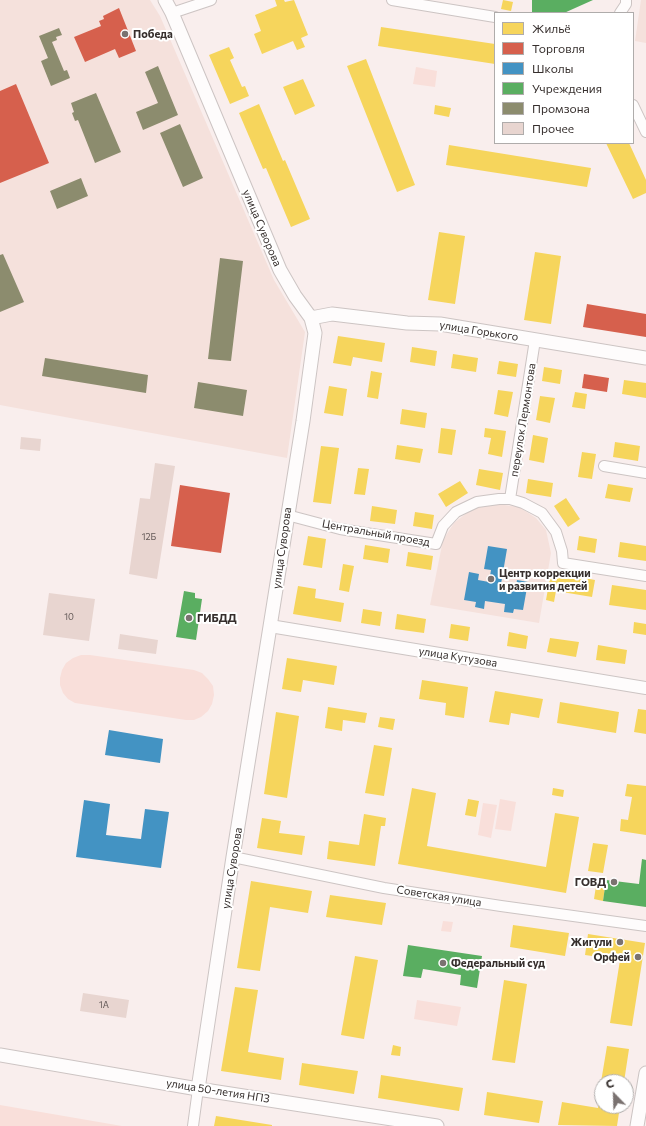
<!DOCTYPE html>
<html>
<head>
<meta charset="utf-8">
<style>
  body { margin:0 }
  #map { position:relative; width:646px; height:1126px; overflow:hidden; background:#f9eeed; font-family:Commissioner,sans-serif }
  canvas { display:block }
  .legend { position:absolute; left:494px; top:12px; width:140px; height:132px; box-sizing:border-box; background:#fff; border:1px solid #afacab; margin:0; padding:5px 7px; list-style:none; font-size:12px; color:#362f2d }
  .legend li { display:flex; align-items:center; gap:8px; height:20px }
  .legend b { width:20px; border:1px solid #afacab }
  .north { position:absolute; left:594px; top:1074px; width:40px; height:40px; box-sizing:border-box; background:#fff; border:1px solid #afacab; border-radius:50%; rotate:337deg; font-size:11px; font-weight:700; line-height:16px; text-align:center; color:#362f2d }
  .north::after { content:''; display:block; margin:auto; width:14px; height:18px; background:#7a7270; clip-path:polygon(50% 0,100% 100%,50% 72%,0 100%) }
</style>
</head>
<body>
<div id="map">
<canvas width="646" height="1126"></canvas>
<ul class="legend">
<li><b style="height:11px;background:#f6d55c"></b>Жильё</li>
<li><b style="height:11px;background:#d6604d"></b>Торговля</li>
<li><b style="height:11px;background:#4393c3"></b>Школы</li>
<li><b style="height:11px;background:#5aae61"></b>Учреждения</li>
<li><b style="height:11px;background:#8c8c6e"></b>Промзона</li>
<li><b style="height:11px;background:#e8d5d0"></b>Прочее</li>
</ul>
<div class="north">С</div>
</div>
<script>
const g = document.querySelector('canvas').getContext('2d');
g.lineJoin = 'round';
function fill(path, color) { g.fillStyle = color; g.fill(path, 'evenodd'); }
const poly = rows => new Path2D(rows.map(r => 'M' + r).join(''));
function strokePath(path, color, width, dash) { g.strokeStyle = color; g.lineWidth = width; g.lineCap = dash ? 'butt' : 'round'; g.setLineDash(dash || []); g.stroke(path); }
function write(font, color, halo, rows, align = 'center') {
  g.font = font + ' Commissioner,sans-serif'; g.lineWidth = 4; g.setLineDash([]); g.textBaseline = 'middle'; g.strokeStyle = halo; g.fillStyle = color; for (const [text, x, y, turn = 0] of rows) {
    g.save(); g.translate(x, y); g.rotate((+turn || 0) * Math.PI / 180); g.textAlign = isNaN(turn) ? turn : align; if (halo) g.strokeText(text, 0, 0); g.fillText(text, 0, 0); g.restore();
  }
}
const built = poly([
  [0,0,150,0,160,16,274,280,305,332,287,458,0,405],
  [641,0,646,0,646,43,635,41],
  [497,504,519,507,536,518,546,530,551,553,539,623,430,605,443,540,454,523,473,508]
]);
const green = poly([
  [416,67,437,71,435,87,413,84],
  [81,655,90,655,194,670,202,673,208,679,213,686,214,695,212,704,208,711,201,717,194,720,186,720,75,703,68,699,63,693,60,685,60,678,62,670,66,663,73,658],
  [500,799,516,802,511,831,495,829],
  [483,803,497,805,491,838,478,835],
  [443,921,453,922,451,932,441,931],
  [417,1000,461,1007,457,1026,414,1019],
  [0,1105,122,1126,0,1126]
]);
const homes = poly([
  [275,0,284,0,285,2,294,0,308,35,301,38,305,47,297,50,293,41,262,54,254,34,261,31,255,15,277,6],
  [503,0,513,2,511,11,501,9],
  [381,27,495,44,495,64,378,46],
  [229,47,234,58,230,60,242,87,245,86,249,96,230,104,209,55],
  [366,59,415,185,397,192,347,66],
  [303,79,315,106,295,115,283,87],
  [259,104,283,161,285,160,310,219,291,227,266,168,263,169,239,113],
  [435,105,451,108,449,117,434,114],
  [606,143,629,143,646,180,646,193,633,199],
  [449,145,591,168,587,187,446,165],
  [439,232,465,236,455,304,428,300],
  [535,252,561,256,551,324,524,320],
  [338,336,385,343,382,362,353,357,351,366,333,363],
  [412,347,437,351,435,366,410,362],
  [453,354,478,358,476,372,451,368],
  [499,361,518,364,516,377,497,374],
  [544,367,562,370,560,384,542,381],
  [371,371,382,373,378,399,367,397],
  [624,380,646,383,646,398,622,394],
  [329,386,347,389,343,416,324,413],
  [498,390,513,392,508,417,494,414],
  [575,392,587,394,585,409,572,407],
  [540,396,555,398,550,423,536,420],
  [402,409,427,413,425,428,400,424],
  [441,428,456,430,452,455,438,453],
  [485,428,506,431,502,457,488,454,491,438,484,437],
  [533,435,548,438,544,463,529,460],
  [615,442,640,446,638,461,613,457],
  [397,445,423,449,420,463,395,459],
  [321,446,339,448,331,504,313,502],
  [582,452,596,454,592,479,578,477],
  [358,468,369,469,365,495,354,494],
  [479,469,503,473,500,490,476,485],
  [528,479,553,483,551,497,526,493],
  [460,481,468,493,446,507,438,494],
  [608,484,633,488,630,502,605,498],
  [566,498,580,519,568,527,554,506],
  [372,506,397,510,395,524,370,521],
  [415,512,434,515,432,529,413,526],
  [308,536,326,539,322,568,303,565],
  [579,536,597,539,595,553,577,550],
  [620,542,646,546,646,561,618,557],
  [365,545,390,549,388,563,363,559],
  [408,552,433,556,431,570,406,566],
  [343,564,354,566,349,592,339,590],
  [551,572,595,580,592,597,556,591,554,602,546,600],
  [612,585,646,590,646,610,609,605],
  [298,586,316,589,315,598,344,603,341,622,293,614],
  [363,609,382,612,380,626,361,623],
  [397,614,426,619,424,633,395,629],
  [634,622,646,624,646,635,633,633],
  [451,624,470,627,468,641,449,638],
  [509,632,528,636,526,649,507,646],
  [550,638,579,642,576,657,547,652],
  [598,645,627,650,625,664,596,660],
  [287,658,337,666,334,685,303,680,301,692,282,689],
  [422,680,468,687,464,718,445,715,446,703,419,699],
  [495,691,543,699,539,718,511,713,509,725,489,722],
  [560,702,619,712,616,733,557,723],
  [328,707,367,713,365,723,343,720,342,731,325,728],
  [638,709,646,710,646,734,634,732],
  [276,712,299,716,287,798,264,794],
  [380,717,395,719,393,730,378,727],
  [374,745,392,748,384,796,365,793],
  [627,784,646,786,646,835,620,831,621,819,628,820,632,797,625,796],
  [412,788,436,793,427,846,546,867,555,813,579,817,566,893,398,864],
  [553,788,564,790,563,797,552,795],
  [468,799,479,801,476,817,465,815],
  [364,814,386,818,385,826,381,826,375,866,327,859,329,841,359,845],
  [262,818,281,821,279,833,305,836,302,855,257,848],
  [593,843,608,845,603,873,588,871],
  [251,881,312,891,308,913,270,907,260,971,237,968],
  [596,886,605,887,603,901,594,899],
  [330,895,386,903,382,925,326,917],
  [513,925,569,933,565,956,510,947],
  [588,934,645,943,632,1026,610,1023,620,960,585,955],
  [355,956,378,960,364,1039,341,1035],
  [504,980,527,984,515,1063,492,1060],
  [235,987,258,990,248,1052,284,1058,281,1080,221,1071],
  [393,1045,401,1047,400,1056,391,1055],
  [607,1046,629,1049,624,1082,601,1082],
  [302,1063,358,1071,354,1094,299,1085],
  [381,1075,463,1088,459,1111,378,1098],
  [601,1084,602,1106,620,1106,617,1126,558,1125,562,1102,598,1108],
  [487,1092,543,1101,539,1123,484,1115],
  [216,1116,272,1125,272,1126,214,1126]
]);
const shops = poly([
  [119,8,136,51,119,58,115,49,85,62,74,37,101,26,99,21,104,19,103,16],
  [16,84,49,163,0,183,0,91],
  [587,304,646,314,646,337,583,327],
  [584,374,609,378,607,392,582,388],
  [180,485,230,493,221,553,171,546]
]);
const schools = poly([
  [488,546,507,549,501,584,516,586,517,580,528,582,523,610,514,609,513,613,504,612,505,604,485,601,484,609,475,607,476,602,464,600,469,572,479,574,478,580,489,582,491,570,484,569],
  [109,730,163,739,160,763,105,755],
  [84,800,110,804,106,835,141,839,145,809,169,812,161,868,76,857]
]);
const public = poly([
  [532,0,593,0,564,13,532,13],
  [184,591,195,593,195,598,202,599,196,640,176,637],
  [642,859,646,860,646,907,603,901,606,880,639,884],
  [408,945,482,956,477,988,460,985,461,975,423,969,421,978,403,976]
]);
const industry = poly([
  [59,28,62,35,56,37,57,40,52,42,64,71,67,70,70,78,51,86,41,61,48,58,39,36],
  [158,66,178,115,143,130,136,112,158,103,145,72],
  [96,93,121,152,95,163,78,120,75,121,72,113,74,112,71,103],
  [180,124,203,178,183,187,160,133],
  [81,178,88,196,57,209,50,191],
  [3,254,24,302,0,312,0,255],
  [220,258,243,261,231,361,208,359],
  [45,358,148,375,146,393,42,376],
  [198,382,247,390,243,416,194,408]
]);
const building = poly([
  [21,437,41,439,40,451,20,449],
  [155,463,175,466,157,579,129,574,140,498,150,499],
  [49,593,95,599,89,641,43,635],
  [120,634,158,640,156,654,118,649],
  [83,993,129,1000,126,1018,80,1011]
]);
const minor = poly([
  [392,0,495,17],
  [172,13,211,0],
  [620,13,626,4,626,0],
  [633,105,646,132],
  [604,466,646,473],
  [510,499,535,340],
  [287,515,340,529,436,544,443,526,456,512,477,502,499,499,510,499,523,503,542,513,556,532,562,551,563,563,646,576],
  [233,857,384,888,501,906,646,926],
  [193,1126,198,1089]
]);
const tertiary = poly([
  [270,626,646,688]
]);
const secondary = poly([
  [165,0,172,13,280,270,295,296,311,318,315,333,303,421,233,857,198,1089],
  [311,318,332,314,407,323,440,324,646,358],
  [0,1055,198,1089,437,1126],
  [637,1126,646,1073]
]);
const markers = [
  [125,34,4,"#7a7270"],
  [491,579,4,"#7a7270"],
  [189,618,4,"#7a7270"],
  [614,882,4,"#7a7270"],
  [620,942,4,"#7a7270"],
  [638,957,4,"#7a7270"],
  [443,963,4,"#7a7270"]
];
const numberNames = [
  ["12Б",149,537],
  ["10",69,617],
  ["1А",104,1005]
];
const poiNames = [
  ["Победа",133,34],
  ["Центр коррекции",499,573],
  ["и развития детей",499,586],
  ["ГИБДД",197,618],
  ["ГОВД",606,882,"right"],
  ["Жигули",612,942,"right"],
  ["Орфей",630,957,"right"],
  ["Федеральный суд",451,963]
];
const streetNames = [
  ["улица Суворова",262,228,67],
  ["улица Горького",479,331,9],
  ["переулок Лермонтова",523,420,-81],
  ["Центральный проезд",376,533,10],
  ["улица Суворова",282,548,-82],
  ["улица Кутузова",458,657,9],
  ["улица Суворова",232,868,-81],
  ["Советская улица",439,896,9],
  ["улица 50-летия НПЗ",218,1091,9]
];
fill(built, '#f5e1dc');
fill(green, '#f9dfda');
fill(homes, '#f6d55c');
fill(shops, '#d6604d');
fill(schools, '#4393c3');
fill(public, '#5aae61');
fill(industry, '#8c8c6e');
fill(building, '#e8d5d0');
strokePath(minor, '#ccc4c3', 12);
strokePath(tertiary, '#ccc4c3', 14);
strokePath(secondary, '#ccc4c3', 15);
strokePath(minor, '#fefcfc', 10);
strokePath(tertiary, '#fefcfc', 12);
strokePath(secondary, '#fefcfc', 13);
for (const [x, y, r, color] of markers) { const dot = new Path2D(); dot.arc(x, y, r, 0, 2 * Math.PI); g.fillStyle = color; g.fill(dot); strokePath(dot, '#fff', 1.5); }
write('9px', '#625856', null, numberNames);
write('bold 11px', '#362f2d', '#fff', poiNames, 'left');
write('11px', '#362f2d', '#fff', streetNames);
</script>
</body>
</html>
